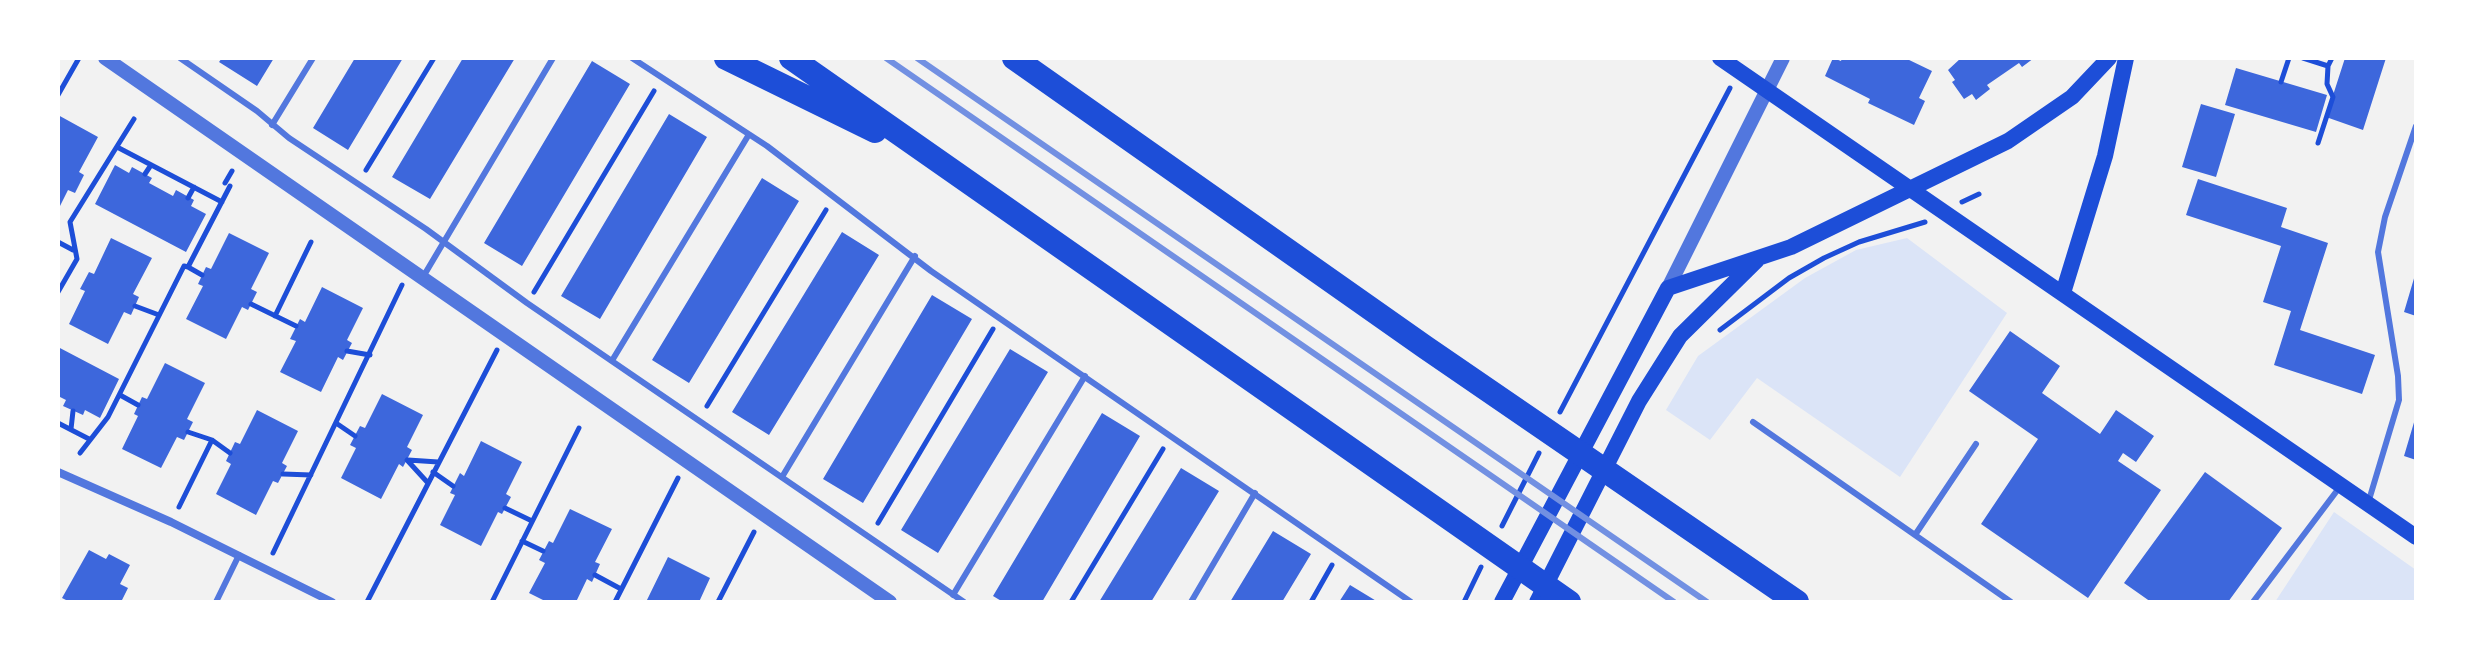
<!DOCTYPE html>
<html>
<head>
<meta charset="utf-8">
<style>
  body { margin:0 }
  #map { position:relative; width:2474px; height:660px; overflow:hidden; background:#f2f2f2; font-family:"Open Sans",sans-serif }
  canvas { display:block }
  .frame { position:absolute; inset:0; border:60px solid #fff; pointer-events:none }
</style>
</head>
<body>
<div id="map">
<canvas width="2474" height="660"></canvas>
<div class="frame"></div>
</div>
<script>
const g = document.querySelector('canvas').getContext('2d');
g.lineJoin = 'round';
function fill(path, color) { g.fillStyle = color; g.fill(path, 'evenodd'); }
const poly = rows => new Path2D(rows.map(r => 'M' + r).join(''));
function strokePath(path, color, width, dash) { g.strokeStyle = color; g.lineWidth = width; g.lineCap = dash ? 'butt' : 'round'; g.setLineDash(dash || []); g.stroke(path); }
const green = poly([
  [1907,238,2007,313,1900,477,1757,378,1710,440,1666,410,1698,356,1805,278,1856,250],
  [2334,512,2416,570,2416,602,2275,602]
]);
const building = poly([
  [222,58,274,58,257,86,219,62],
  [355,58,403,58,348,150,313,128],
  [463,58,515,58,430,199,392,177],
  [1833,58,1841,61,1842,58,1905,58,1932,71,1919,98,1925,101,1914,125,1868,103,1870,99,1825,76],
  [1961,58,2034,58,2022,67,2019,63,1987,85,1990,89,1976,100,1972,94,1964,99,1952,82,1955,80,1948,70],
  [2345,58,2386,58,2363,130,2326,117],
  [592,61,630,84,522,266,484,243],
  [2236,68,2327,95,2316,132,2225,105],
  [2201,104,2235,114,2216,177,2182,167],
  [669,114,707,137,600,319,561,296],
  [58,115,98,137,79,172,84,175,75,193,68,190,58,210],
  [115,165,129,173,132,167,152,178,149,183,173,196,176,190,194,200,191,206,206,214,186,252,95,204],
  [762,178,799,201,689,383,652,360],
  [2198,179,2287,208,2281,227,2328,243,2300,330,2375,355,2362,394,2274,365,2291,311,2263,302,2281,246,2186,215],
  [842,232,879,255,769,435,732,412],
  [229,233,269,253,251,289,257,292,248,310,242,307,226,339,186,319,203,286,198,284,206,267,211,269],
  [111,238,152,258,133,294,139,297,131,315,124,312,108,344,69,324,85,291,80,289,89,272,94,274],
  [2415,275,2416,275,2416,316,2404,312],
  [322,287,363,308,347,340,352,343,343,360,338,357,321,392,280,372,296,341,290,339,300,319,305,322],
  [932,295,972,319,863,503,823,479],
  [2010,331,2060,366,2042,393,2100,434,2116,410,2154,436,2136,462,2123,453,2118,461,2161,490,2088,598,1981,524,2038,439,1969,391],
  [58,347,119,379,100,418,85,410,83,415,63,406,66,400,58,396],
  [1010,349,1048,372,938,553,901,530],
  [165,363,205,383,187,419,193,422,184,440,177,437,161,468,122,449,138,416,134,414,142,397,147,399],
  [382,394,423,415,407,447,412,450,403,467,399,464,381,499,341,478,356,448,350,445,360,426,365,428],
  [257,410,298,431,282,463,287,466,278,483,273,481,256,515,216,494,231,464,226,461,235,442,240,444],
  [1102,413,1140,436,1042,602,1003,602,993,596],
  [2415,419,2416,419,2416,460,2404,456],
  [481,441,522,462,506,494,511,497,502,514,498,512,481,546,440,525,455,495,450,493,460,473,464,476],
  [1181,468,1219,491,1151,602,1099,602],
  [2205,472,2282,528,2228,602,2151,602,2124,583],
  [570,509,612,529,595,562,600,564,592,582,587,579,576,602,547,602,529,593,545,563,539,560,549,541,553,543],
  [1273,531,1311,554,1282,602,1230,602],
  [89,550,106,559,109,554,130,565,120,584,128,588,121,602,70,602,62,598],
  [668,557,710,578,699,602,646,602],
  [1350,585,1378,602,1339,602]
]);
const path = poly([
  [2303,58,2328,66],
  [2281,82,2289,58],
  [58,95,79,58],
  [2318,143,2333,97,2327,84,2328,66,2332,58],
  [117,147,222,202],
  [366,170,434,58],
  [145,174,151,165],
  [225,183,232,171],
  [188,198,194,187],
  [1962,202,1979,194],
  [58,242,73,250],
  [188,267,202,275],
  [58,292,77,259,70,222,134,119],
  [534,292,654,91],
  [251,304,296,326],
  [135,306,159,315],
  [275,316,311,242],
  [1720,330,1789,278,1824,258,1859,242,1925,222],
  [347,351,370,355],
  [120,395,138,405],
  [707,406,826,210],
  [1560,412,1730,88],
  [58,423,89,439],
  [336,423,355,436],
  [71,429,73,411],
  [188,432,212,440,230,453],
  [80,453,108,417,184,266,188,267,230,186],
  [407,460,428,483],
  [408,460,438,462],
  [433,472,453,486],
  [283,474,311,475],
  [179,507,212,440],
  [505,508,532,521],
  [878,523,993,329],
  [1502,526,1539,453],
  [522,541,543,551],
  [273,553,402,285],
  [595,575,621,589],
  [367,602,497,350],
  [492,602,579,428],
  [615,602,678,478],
  [718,602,754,532],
  [1071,602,1163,449],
  [1311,602,1332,565],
  [1464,602,1481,567]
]);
const service = poly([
  [180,58,257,111,289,138,426,229,527,303,964,602],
  [632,58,767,146,931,271,1411,602],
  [272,125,313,58],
  [423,277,553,58],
  [613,359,748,136],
  [1753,422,2011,602],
  [782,477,915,256],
  [2369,500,2399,400,2398,376,2378,252,2385,217,2416,126],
  [1915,535,1976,444],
  [953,595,1085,376],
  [216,602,239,555],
  [1191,602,1255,493],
  [2253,602,2339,488]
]);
const minor = poly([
  [58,472,171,522,332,602]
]);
const tertiary = poly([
  [105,58,890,602],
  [1668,288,1783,58]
]);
const secondary = poly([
  [1720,58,2416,537],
  [2063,293,2105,156,2126,58],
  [1502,602,1668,288,1791,247,2008,141,2072,97,2109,58],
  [1537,602,1639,401,1680,336,1757,260]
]);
const motorway = poly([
  [726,58,875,131],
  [791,58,1569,602],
  [1014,58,1425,347,1797,602]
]);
const rail = poly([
  [886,58,1674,602],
  [917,58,1707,602]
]);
fill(green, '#dbe4f7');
fill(building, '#3d67dc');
strokePath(path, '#1d4ed8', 5);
strokePath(service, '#5277de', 6);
strokePath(minor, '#5277de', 8);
strokePath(tertiary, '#5277de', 14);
strokePath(secondary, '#1d4ed8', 16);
strokePath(motorway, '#1d4ed8', 24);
strokePath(rail, '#7290e2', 6);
</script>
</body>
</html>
